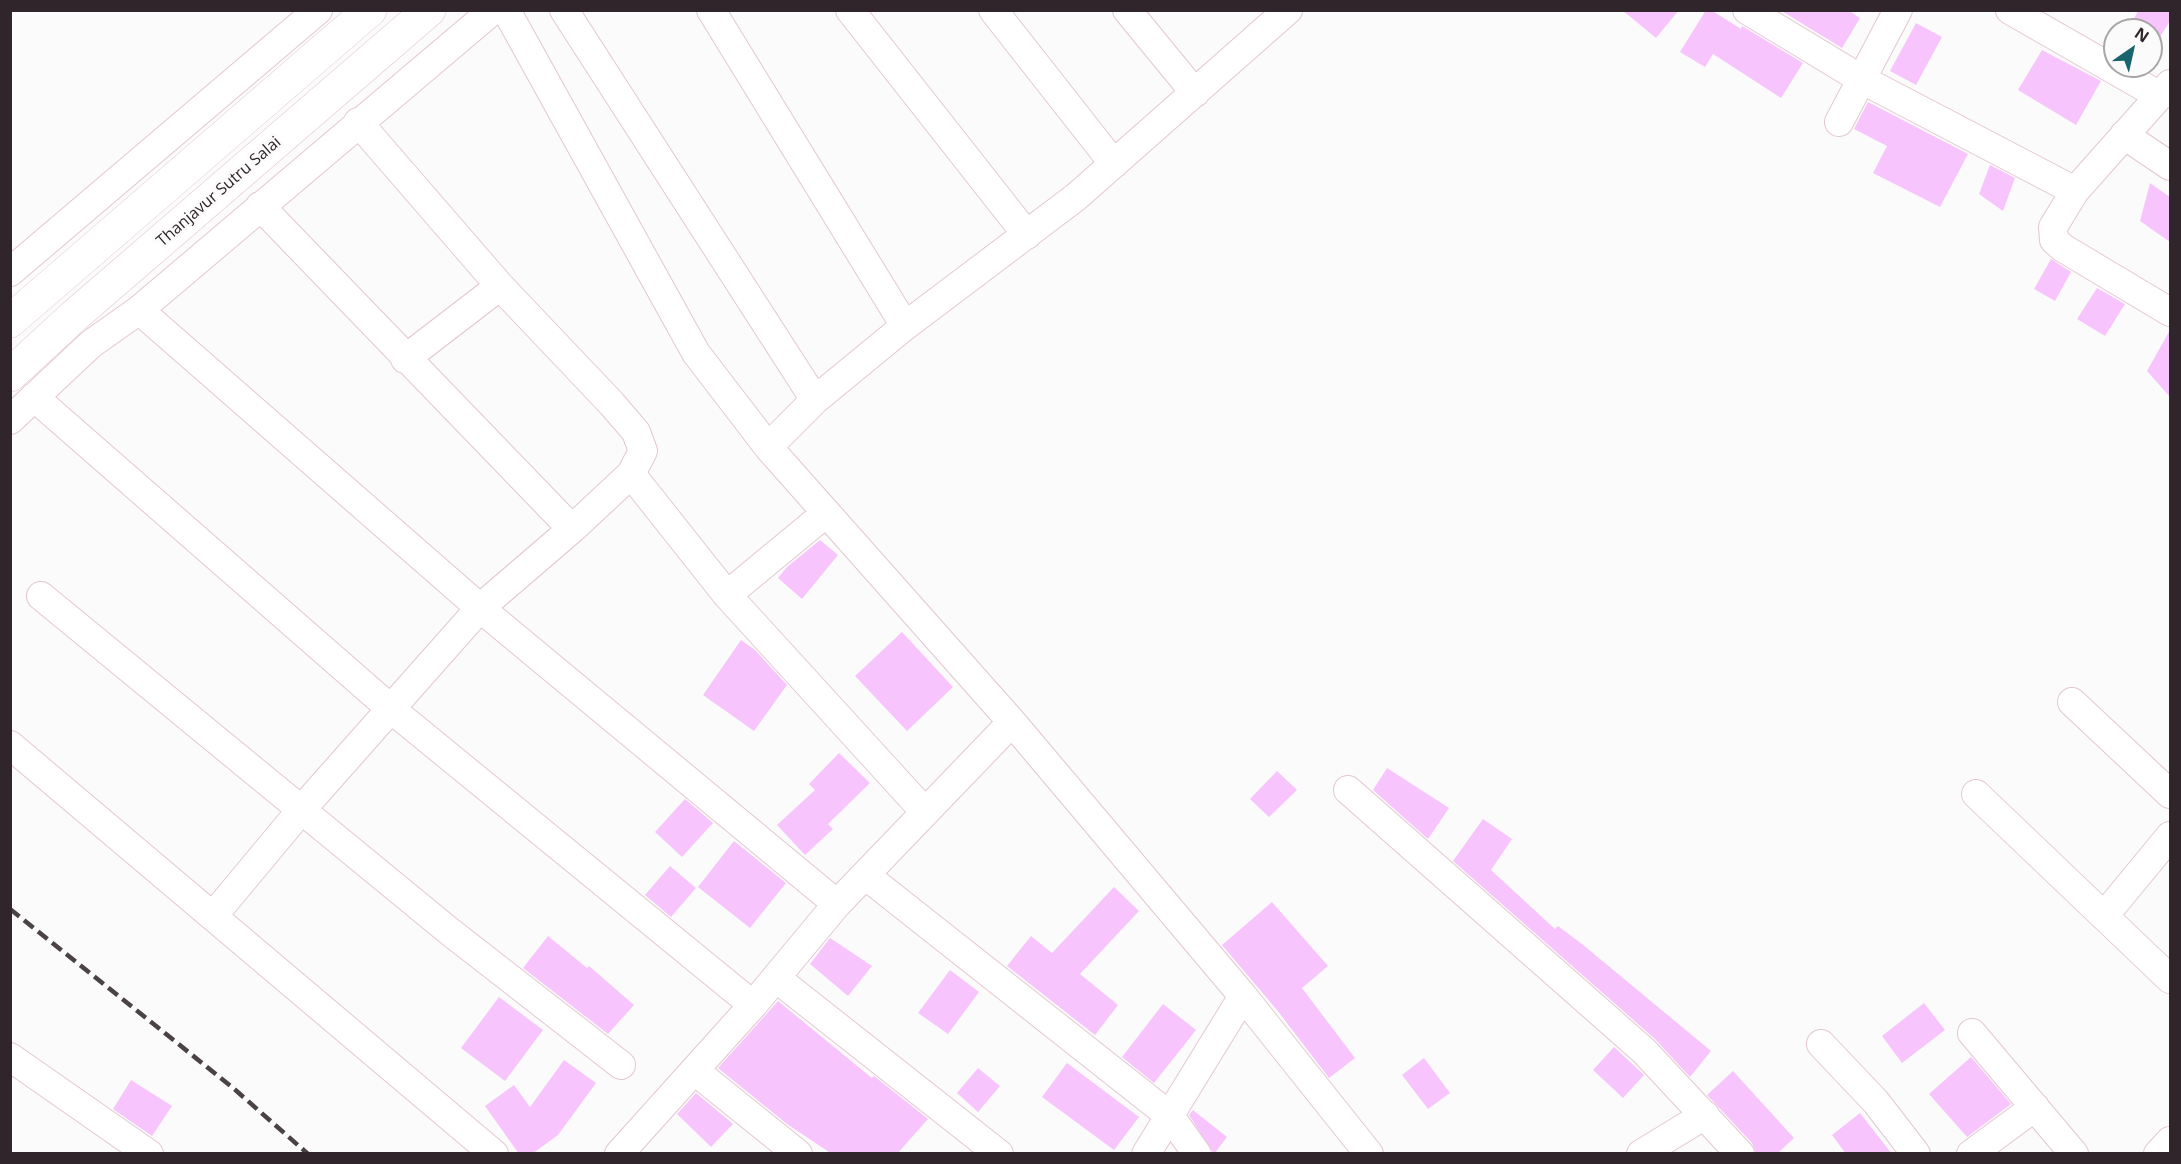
<!DOCTYPE html>
<html>
<head>
<meta charset="utf-8">
<style>
  body { margin:0 }
  #map { position:relative; width:2181px; height:1164px; overflow:hidden; background:#fbfbfb; font-family:"Open Sans",sans-serif }
  canvas { display:block }
  .frame { position:absolute; inset:0; border:12px solid #30252a; pointer-events:none }
  .north { position:absolute; left:2103px; top:18px; width:60px; height:60px; box-sizing:border-box; background:#fbfbfb; border:2px solid #aaa5a7; border-radius:50%; rotate:34deg; font-size:16px; font-weight:700; line-height:24px; text-align:center; color:#30252a }
  .north::after { content:''; display:block; margin:auto; width:21px; height:27px; background:#18656d; clip-path:polygon(50% 0,100% 100%,50% 72%,0 100%) }
</style>
</head>
<body>
<div id="map">
<canvas width="2181" height="1164"></canvas>
<div class="frame"></div>
<div class="north">N</div>
</div>
<script>
const g = document.querySelector('canvas').getContext('2d');
g.lineJoin = 'round';
function fill(path, color) { g.fillStyle = color; g.fill(path, 'evenodd'); }
const poly = rows => new Path2D(rows.map(r => 'M' + r).join(''));
function strokePath(path, color, width, dash) { g.strokeStyle = color; g.lineWidth = width; g.lineCap = dash ? 'butt' : 'round'; g.setLineDash(dash || []); g.stroke(path); }
function write(font, color, halo, rows, align = 'center') {
  g.font = font + ' "Open Sans",sans-serif'; g.lineWidth = 6; g.setLineDash([]); g.textBaseline = 'middle'; g.strokeStyle = halo; g.fillStyle = color; for (const [text, x, y, turn = 0] of rows) {
    g.save(); g.translate(x, y); g.rotate((+turn || 0) * Math.PI / 180); g.textAlign = isNaN(turn) ? turn : align; if (halo) g.strokeText(text, 0, 0); g.fillText(text, 0, 0); g.restore();
  }
}
const building = poly([
  [1622,10,1679,10,1656,38],
  [1706,10,1711,10,1741,29,1742,26,1803,63,1781,98,1713,54,1705,67,1680,52],
  [1780,10,1848,10,1860,18,1842,48],
  [2170,10,2170,21,2151,51,2151,30,2128,30,2138,11],
  [1916,23,1942,37,1916,85,1890,71],
  [2042,50,2101,81,2076,125,2018,90],
  [1868,102,1968,154,1940,207,1873,173,1887,146,1854,129],
  [1990,165,2015,178,2003,211,1979,194],
  [2150,183,2170,197,2170,242,2140,221],
  [2051,259,2071,272,2055,301,2034,289],
  [2097,288,2125,304,2105,336,2077,319],
  [2170,330,2170,397,2147,371],
  [820,540,838,555,802,599,778,578,787,567],
  [902,632,953,687,907,731,855,676],
  [741,640,755,650,787,685,754,731,703,695],
  [839,753,870,783,828,824,833,829,805,855,777,825,815,790,809,784],
  [1387,768,1449,808,1428,839,1373,790],
  [1277,771,1297,790,1269,817,1250,799],
  [685,799,713,823,682,857,655,832],
  [1483,819,1512,839,1491,870,1555,929,1558,926,1582,944,1711,1051,1690,1077,1655,1039,1453,861],
  [734,841,786,883,750,928,698,887],
  [670,866,696,888,671,917,645,895],
  [1114,887,1139,911,1080,974,1118,1005,1095,1035,1007,966,1031,936,1052,953],
  [1272,902,1328,966,1302,988,1355,1058,1329,1078,1277,1010,1222,945],
  [548,936,587,968,589,966,634,1005,608,1034,523,968],
  [830,938,872,966,848,996,810,964],
  [950,970,979,992,948,1034,918,1013],
  [499,997,543,1030,505,1081,461,1048],
  [778,1001,872,1078,874,1076,928,1119,897,1154,832,1154,787,1124,718,1068],
  [1924,1003,1945,1030,1902,1063,1882,1036],
  [1163,1004,1196,1030,1154,1083,1122,1057],
  [1614,1047,1644,1075,1623,1098,1593,1070],
  [1971,1057,2011,1104,1967,1137,1929,1094],
  [1424,1058,1450,1093,1428,1109,1402,1075],
  [564,1060,596,1083,558,1135,532,1154,519,1154,485,1106,514,1085,530,1107],
  [1067,1063,1139,1117,1114,1150,1042,1097],
  [978,1068,1000,1086,978,1112,957,1093],
  [1733,1071,1794,1138,1777,1154,1756,1154,1752,1143,1707,1095],
  [131,1080,172,1106,152,1136,113,1109],
  [696,1093,733,1124,711,1147,677,1114],
  [1193,1110,1227,1137,1214,1154,1189,1115],
  [1860,1113,1892,1154,1846,1154,1832,1135]
]);
const minor = poly([
  [506,10,696,353,768,447,1012,722,1243,996,1369,1154],
  [564,10,815,400],
  [711,10,905,326],
  [850,10,1027,235],
  [993,10,1114,164],
  [1127,10,1195,93],
  [1747,10,1861,79,2075,191],
  [2010,10,2160,96],
  [2170,84,2075,191,2053,227,2054,240,2063,248,2170,312],
  [1839,122,1898,10],
  [2124,135,2170,166],
  [260,206,572,529],
  [10,272,318,10],
  [139,310,480,608,837,904],
  [405,359,500,286],
  [34,397,391,709,753,1005],
  [10,420,91,344,139,310,493,10],
  [768,447,815,400,905,326,1076,197,1288,10],
  [631,474,727,595,925,812],
  [727,595,825,514],
  [41,596,449,931,621,1065],
  [2072,702,2170,794],
  [10,745,494,1154],
  [1348,790,1644,1051,1740,1154],
  [1976,794,2170,979],
  [865,875,1170,1116,1197,1154],
  [213,916,302,809,480,608,572,529,631,474,643,451,636,432,612,404,500,286,358,122],
  [2104,916,2170,836],
  [776,978,999,1154],
  [1972,1033,2074,1154],
  [1821,1044,1876,1102,1916,1154],
  [10,1057,149,1154],
  [695,1071,798,1154],
  [619,1154,753,1005,837,904,1012,722],
  [1146,1154,1243,996],
  [1641,1154,1705,1115],
  [1971,1154,2035,1107],
  [2158,1154,2170,1141]
]);
const highway = poly([
  [10,321,370,10],
  [10,375,74,316,429,10]
]);
const rail = poly([
  [10,909,232,1087,308,1154]
]);
const streetNames = [
  ["Thanjavur Sutru Salai",219,192,-41]
];
fill(building, '#f8c4fd');
strokePath(minor, '#e4c6d1', 30);
strokePath(highway, '#e4c6d1', 34);
strokePath(minor, '#fff', 28);
strokePath(highway, '#fff', 33);
strokePath(rail, '#4b4246', 4.5, [12, 6]);
write('16px', '#30252a', '#fbfbfb', streetNames);
</script>
</body>
</html>
